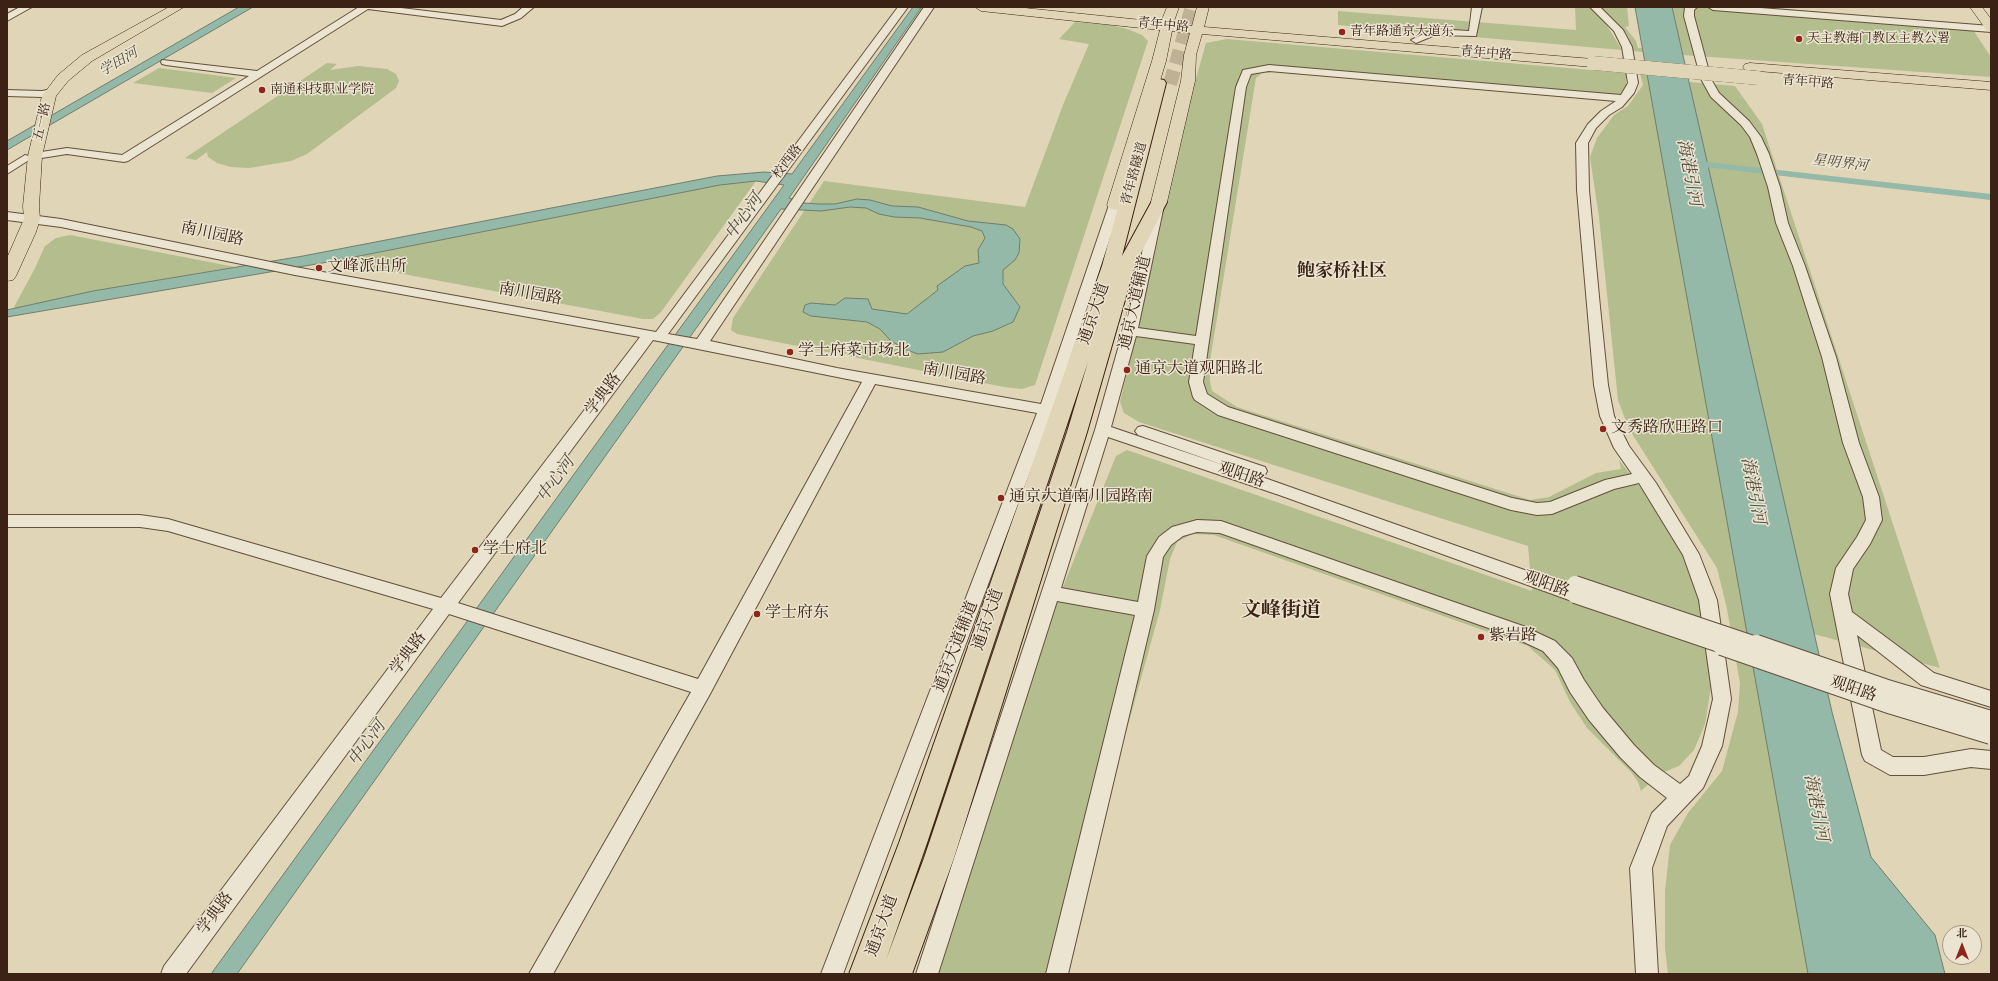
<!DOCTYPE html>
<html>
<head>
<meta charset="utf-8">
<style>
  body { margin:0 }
  #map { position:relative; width:1998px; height:981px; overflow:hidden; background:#e0d5b6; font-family:"IM FELL DW Pica","Noto Serif SC",serif }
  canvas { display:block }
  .frame { position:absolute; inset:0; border:8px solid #3b2214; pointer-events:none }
  .north { position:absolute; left:1942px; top:925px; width:40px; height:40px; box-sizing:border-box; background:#ebe4d0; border:1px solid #a59685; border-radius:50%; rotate:0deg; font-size:11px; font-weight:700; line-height:16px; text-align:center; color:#3b2214 }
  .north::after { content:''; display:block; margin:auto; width:14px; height:18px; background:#8f2418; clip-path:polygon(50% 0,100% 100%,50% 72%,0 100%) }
</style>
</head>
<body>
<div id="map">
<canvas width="1998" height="981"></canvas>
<div class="frame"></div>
<div class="north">北</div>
</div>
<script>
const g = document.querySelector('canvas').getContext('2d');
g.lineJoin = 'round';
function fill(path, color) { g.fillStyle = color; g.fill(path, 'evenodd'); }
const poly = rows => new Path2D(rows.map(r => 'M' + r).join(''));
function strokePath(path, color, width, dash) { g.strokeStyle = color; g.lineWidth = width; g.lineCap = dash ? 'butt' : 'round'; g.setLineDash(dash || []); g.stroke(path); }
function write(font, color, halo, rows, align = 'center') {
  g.font = font + ' "IM FELL DW Pica","Noto Serif SC",serif'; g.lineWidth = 3; g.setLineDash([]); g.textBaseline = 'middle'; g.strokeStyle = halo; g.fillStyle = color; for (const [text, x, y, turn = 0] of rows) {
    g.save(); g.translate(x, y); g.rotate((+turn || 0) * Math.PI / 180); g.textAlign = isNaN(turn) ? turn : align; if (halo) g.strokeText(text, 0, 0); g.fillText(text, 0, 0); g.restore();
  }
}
const green = poly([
  [1575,7,1591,7,1603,19,1622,50,1338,25,1338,11,1576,30],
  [1600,7,1627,7,1629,26,1625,27,1636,41,1638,48,1642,48,1643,52,1633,51,1628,36],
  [1672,7,1761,7,1969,24,1991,57,1991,77,1683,55],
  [1075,22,1110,25,1127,29,1142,35,1148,41,1035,385,1022,389,1004,387,737,334,731,330,733,318,824,181,1025,207,1063,105,1089,44,1059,39],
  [1227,39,1626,73,1626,86,1622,93,1607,101,1603,99,1284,71,1262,73,1256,78,1210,361,1210,381,1212,391,1237,407,1530,500,1549,497,1596,473,1621,469,1619,460,1651,501,1686,557,1696,585,1711,686,1705,724,1694,750,1679,766,1659,774,1641,791,1638,782,1632,773,1587,728,1570,702,1555,670,1528,646,1214,535,1192,534,1177,542,1170,559,1160,610,1100,826,1067,974,934,974,1052,614,1116,456,1127,450,1532,591,1528,546,1139,422,1124,413,1120,402,1159,235,1172,164,1206,43],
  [327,63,337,64,330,70,358,66,387,69,396,74,399,81,396,88,307,154,291,161,249,168,231,167,217,163,208,157,207,152,196,160,185,158],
  [159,68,191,72,236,78,212,93,133,83],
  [1640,73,1647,73,1808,974,1668,974,1665,948,1665,891,1670,845,1688,813,1722,771,1738,712,1740,683,1727,609,1717,568,1629,429,1618,400,1599,217,1590,157,1597,138,1614,115,1628,106,1643,85],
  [1689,82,1735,86,1762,124,1940,668,1814,634],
  [756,181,661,312,653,319,643,319,334,261,720,185],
  [70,235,235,267,93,291,13,309,34,270,45,246,56,238]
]);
const water = poly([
  [239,7,253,7,7,150,7,141,239,7],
  [913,7,921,8,789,198,804,203,819,204,835,204,857,199,870,200,892,206,918,207,968,221,1006,225,1013,229,1020,239,1019,253,1015,260,1003,270,1003,284,1020,307,1013,322,993,331,973,336,943,352,918,354,907,350,891,341,880,329,867,322,811,316,803,312,805,305,811,303,835,305,845,298,868,299,872,309,907,314,938,290,937,286,965,266,979,263,978,250,985,238,982,231,971,227,920,218,894,217,879,214,866,208,850,207,821,211,781,209,237,974,211,974,784,185,756,181,720,185,334,261,7,317,7,310,93,291,303,256,717,176,764,172,792,174,913,7],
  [1635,7,1672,7,1832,712,1871,857,1935,935,1945,974,1808,974,1635,7]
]);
const canal = poly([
  [1690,160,1991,194,1991,200,1687,165,1687,161,1690,160]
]);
const highwayTunnel = poly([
  [1170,84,1192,7]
]);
const minor = poly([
  [20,7,32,7,7,21,7,14,20,7],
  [359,7,393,7,501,20,515,14,523,7,534,7,521,18,502,26,368,9,128,161,124,162,67,154,35,159,29,156,35,153,67,148,122,155,249,76,166,65,162,64,161,62,162,60,257,71,359,7],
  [898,7,908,7,668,334,697,339,924,7,934,7,710,341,837,368,1041,404,1109,205,1115,201,1121,205,1053,410,843,974,821,974,1037,413,875,384,710,694,553,974,529,974,691,692,449,614,186,974,161,974,164,966,433,609,168,531,140,527,7,527,7,515,140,515,168,519,441,598,640,337,295,275,61,227,7,220,7,212,61,219,295,267,656,332,898,7],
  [653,340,862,382,698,679,458,603,653,340],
  [1472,7,1482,7,1476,36,1435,35,1416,43,1411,40,1434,29,1469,31,1472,7],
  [1590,7,1600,7,1623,30,1632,47,1638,83,1634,93,1622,107,1609,115,1596,128,1588,143,1589,190,1600,307,1608,385,1614,416,1629,446,1656,483,1699,554,1717,600,1731,699,1722,746,1703,788,1667,826,1652,868,1658,974,1636,974,1630,868,1652,813,1667,798,1640,777,1620,757,1589,720,1570,692,1558,668,1543,651,1511,636,1220,533,1197,532,1183,536,1171,545,1163,557,1154,610,1068,974,1046,974,1135,615,1057,601,938,974,916,974,1095,430,1123,331,1153,207,1157,206,1163,210,1138,328,1196,336,1236,87,1243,70,1269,65,1621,95,1628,83,1622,47,1614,31,1590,7],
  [1269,71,1616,101,1601,111,1588,124,1576,143,1577,190,1594,385,1600,416,1614,448,1632,474,1605,480,1550,502,1537,503,1512,498,1228,407,1207,394,1203,382,1246,87,1251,74,1269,71],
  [1136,336,1195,344,1189,382,1193,397,1195,400,1218,415,1511,510,1537,515,1552,514,1614,489,1639,483,1683,555,1699,600,1713,699,1702,746,1689,776,1680,784,1654,765,1634,745,1603,708,1584,680,1572,658,1555,641,1523,626,1221,521,1197,520,1172,527,1159,537,1147,556,1138,602,1061,588,1108,437,1282,496,1569,600,1575,602,1581,600,1584,595,1581,590,1259,476,1265,475,1267,471,1265,467,1143,426,1138,427,1135,431,1138,435,1229,467,1111,427,1136,336],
  [1685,7,1697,7,1694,10,1694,16,1711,79,1719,93,1749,121,1761,137,1769,154,1780,187,1788,223,1805,266,1836,357,1859,443,1879,497,1882,520,1870,544,1853,569,1848,594,1852,612,1934,673,1991,691,1991,707,1921,685,1857,635,1881,750,1893,757,1924,757,1971,749,1991,751,1991,769,1971,767,1924,775,1890,775,1865,761,1862,755,1830,594,1836,568,1857,537,1866,520,1863,497,1843,443,1822,357,1793,266,1776,223,1768,187,1757,154,1750,137,1741,125,1711,97,1701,79,1684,16,1685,7],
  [1708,7,1748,7,1991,26,1991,32,1713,10,1708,7],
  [52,89,57,92,56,94,42,97,7,96,7,90,42,91,52,89],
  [25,155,29,156,31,158,29,160,7,174,7,166,25,155]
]);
const major = poly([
  [169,7,184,7,92,61,68,81,56,96,42,156,39,206,40,219,36,232,16,276,13,280,7,281,7,258,24,219,23,206,28,156,42,96,58,75,82,55,169,7],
  [975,7,1015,7,1161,22,1167,7,1179,7,1173,24,1192,26,1197,7,1209,7,1204,27,1593,59,1598,60,1600,63,1598,66,1593,67,1202,34,1196,55,1195,81,1167,202,1165,205,1159,207,1153,205,1151,202,1181,81,1184,55,1190,33,1172,31,1166,61,1123,205,1121,208,1115,210,1109,208,1107,205,1152,61,1160,30,981,11,975,7],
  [1970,7,1982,7,1991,19,1991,32,1987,31,1970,7],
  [1750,63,1991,82,1991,90,1745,70,1743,67,1745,64,1750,63]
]);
const highway = poly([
  [1159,79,1164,80,1166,83,1122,256,1153,199,1159,197,1165,199,1167,202,1135,265,1087,432,954,858,912,974,849,974,899,843,1102,266,1152,83,1154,80,1159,79],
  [1088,362,1067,432,924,858,886,960,927,843,1088,362]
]);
const minorBridgeFar1 = poly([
  [1575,584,1759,646],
  [1575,595,1725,646]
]);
const minorBridge = poly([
  [1722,645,1892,704,1991,734],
  [1756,645,1884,689,1991,721]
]);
const majorBridge = poly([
  [1593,63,1758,78]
]);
const markers = [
  [1342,32,4,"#8f2418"],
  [1799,39,4,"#8f2418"],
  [262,90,4,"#8f2418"],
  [319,268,4,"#8f2418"],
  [790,352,4,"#8f2418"],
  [1127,370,4,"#8f2418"],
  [1603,429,4,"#8f2418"],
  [1001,498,4,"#8f2418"],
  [475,550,4,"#8f2418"],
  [757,614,4,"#8f2418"],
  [1481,637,4,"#8f2418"]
];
const farStreetnames = [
  ["青年中路",1163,26,6],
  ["青年中路",1486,54,5],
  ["青年中路",1808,83,5],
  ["五一路",43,122,-77],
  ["校西路",788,162,-53],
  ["青年路隧道",1135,174,-75]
];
const farPoinames = [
  ["青年路通京大道东",1350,32],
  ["天主教海门教区主教公署",1807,39],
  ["南通科技职业学院",270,90]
];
const farWaternames = [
  ["学田河",119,63,-30],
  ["星明界河",1840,164,7]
];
const streetNames = [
  ["南川园路",212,235,12],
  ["南川园路",530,295,10],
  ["通京大道辅道",1136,303,-77],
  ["通京大道",1095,314,-71],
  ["南川园路",954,375,10],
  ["学典路",604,395,-53],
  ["观阳路",1241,476,19],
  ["观阳路",1546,585,20],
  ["通京大道",989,620,-71],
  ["通京大道辅道",957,647,-69],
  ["学典路",409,654,-53],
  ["观阳路",1853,690,19],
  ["学典路",216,914,-54],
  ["通京大道",883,926,-70]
];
const poiNames = [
  ["文峰派出所",327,268],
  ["学士府菜市场北",798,352],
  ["通京大道观阳路北",1135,370],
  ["文秀路欣旺路口",1611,429],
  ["通京大道南川园路南",1009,498],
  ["学士府北",483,550],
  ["学士府东",765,614],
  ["紫岩路",1489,637]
];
const waterNames = [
  ["海港引河",1688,173,79],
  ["中心河",745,217,-54],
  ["中心河",557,480,-54],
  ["海港引河",1752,491,79],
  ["中心河",368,744,-54],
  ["海港引河",1815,808,79]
];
const quarterNames = [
  ["鲍家桥社区",1342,272]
];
const districtNames = [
  ["文峰街道",1281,612]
];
fill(green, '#b3bd8d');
fill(water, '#94b9a9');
strokePath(water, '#707d6d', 1);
fill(canal, '#94b9a9');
strokePath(highwayTunnel, '#bfb196', 14, [14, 7]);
strokePath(minor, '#644f3c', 2);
strokePath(major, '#3b2214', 1);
strokePath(highway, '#3b2214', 2);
fill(minor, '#ebe4d0');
fill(major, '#e0d5b6');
fill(highway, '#e0d5b6');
strokePath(minorBridgeFar1, '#644f3c', 18, []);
strokePath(minorBridge, '#644f3c', 22, []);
strokePath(majorBridge, '#3b2214', 14, []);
strokePath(minorBridgeFar1, '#ebe4d0', 16);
strokePath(minorBridge, '#ebe4d0', 20);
strokePath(majorBridge, '#e0d5b6', 14);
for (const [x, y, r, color] of markers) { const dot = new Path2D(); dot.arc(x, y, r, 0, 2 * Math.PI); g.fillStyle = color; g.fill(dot); strokePath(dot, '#ebe4d0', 1.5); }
write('13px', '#3b2214', '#ebe4d0', farStreetnames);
write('13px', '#3b2214', '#ebe4d0', farPoinames, 'left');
write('italic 14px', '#514839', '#ebe4d0', farWaternames);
write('16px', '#3b2214', '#ebe4d0', streetNames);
write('16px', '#3b2214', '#ebe4d0', poiNames, 'left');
write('italic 17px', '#514839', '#ebe4d0', waterNames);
write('bold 18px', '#3b2214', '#ebe4d0', quarterNames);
write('bold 20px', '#3b2214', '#ebe4d0', districtNames);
</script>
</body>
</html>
